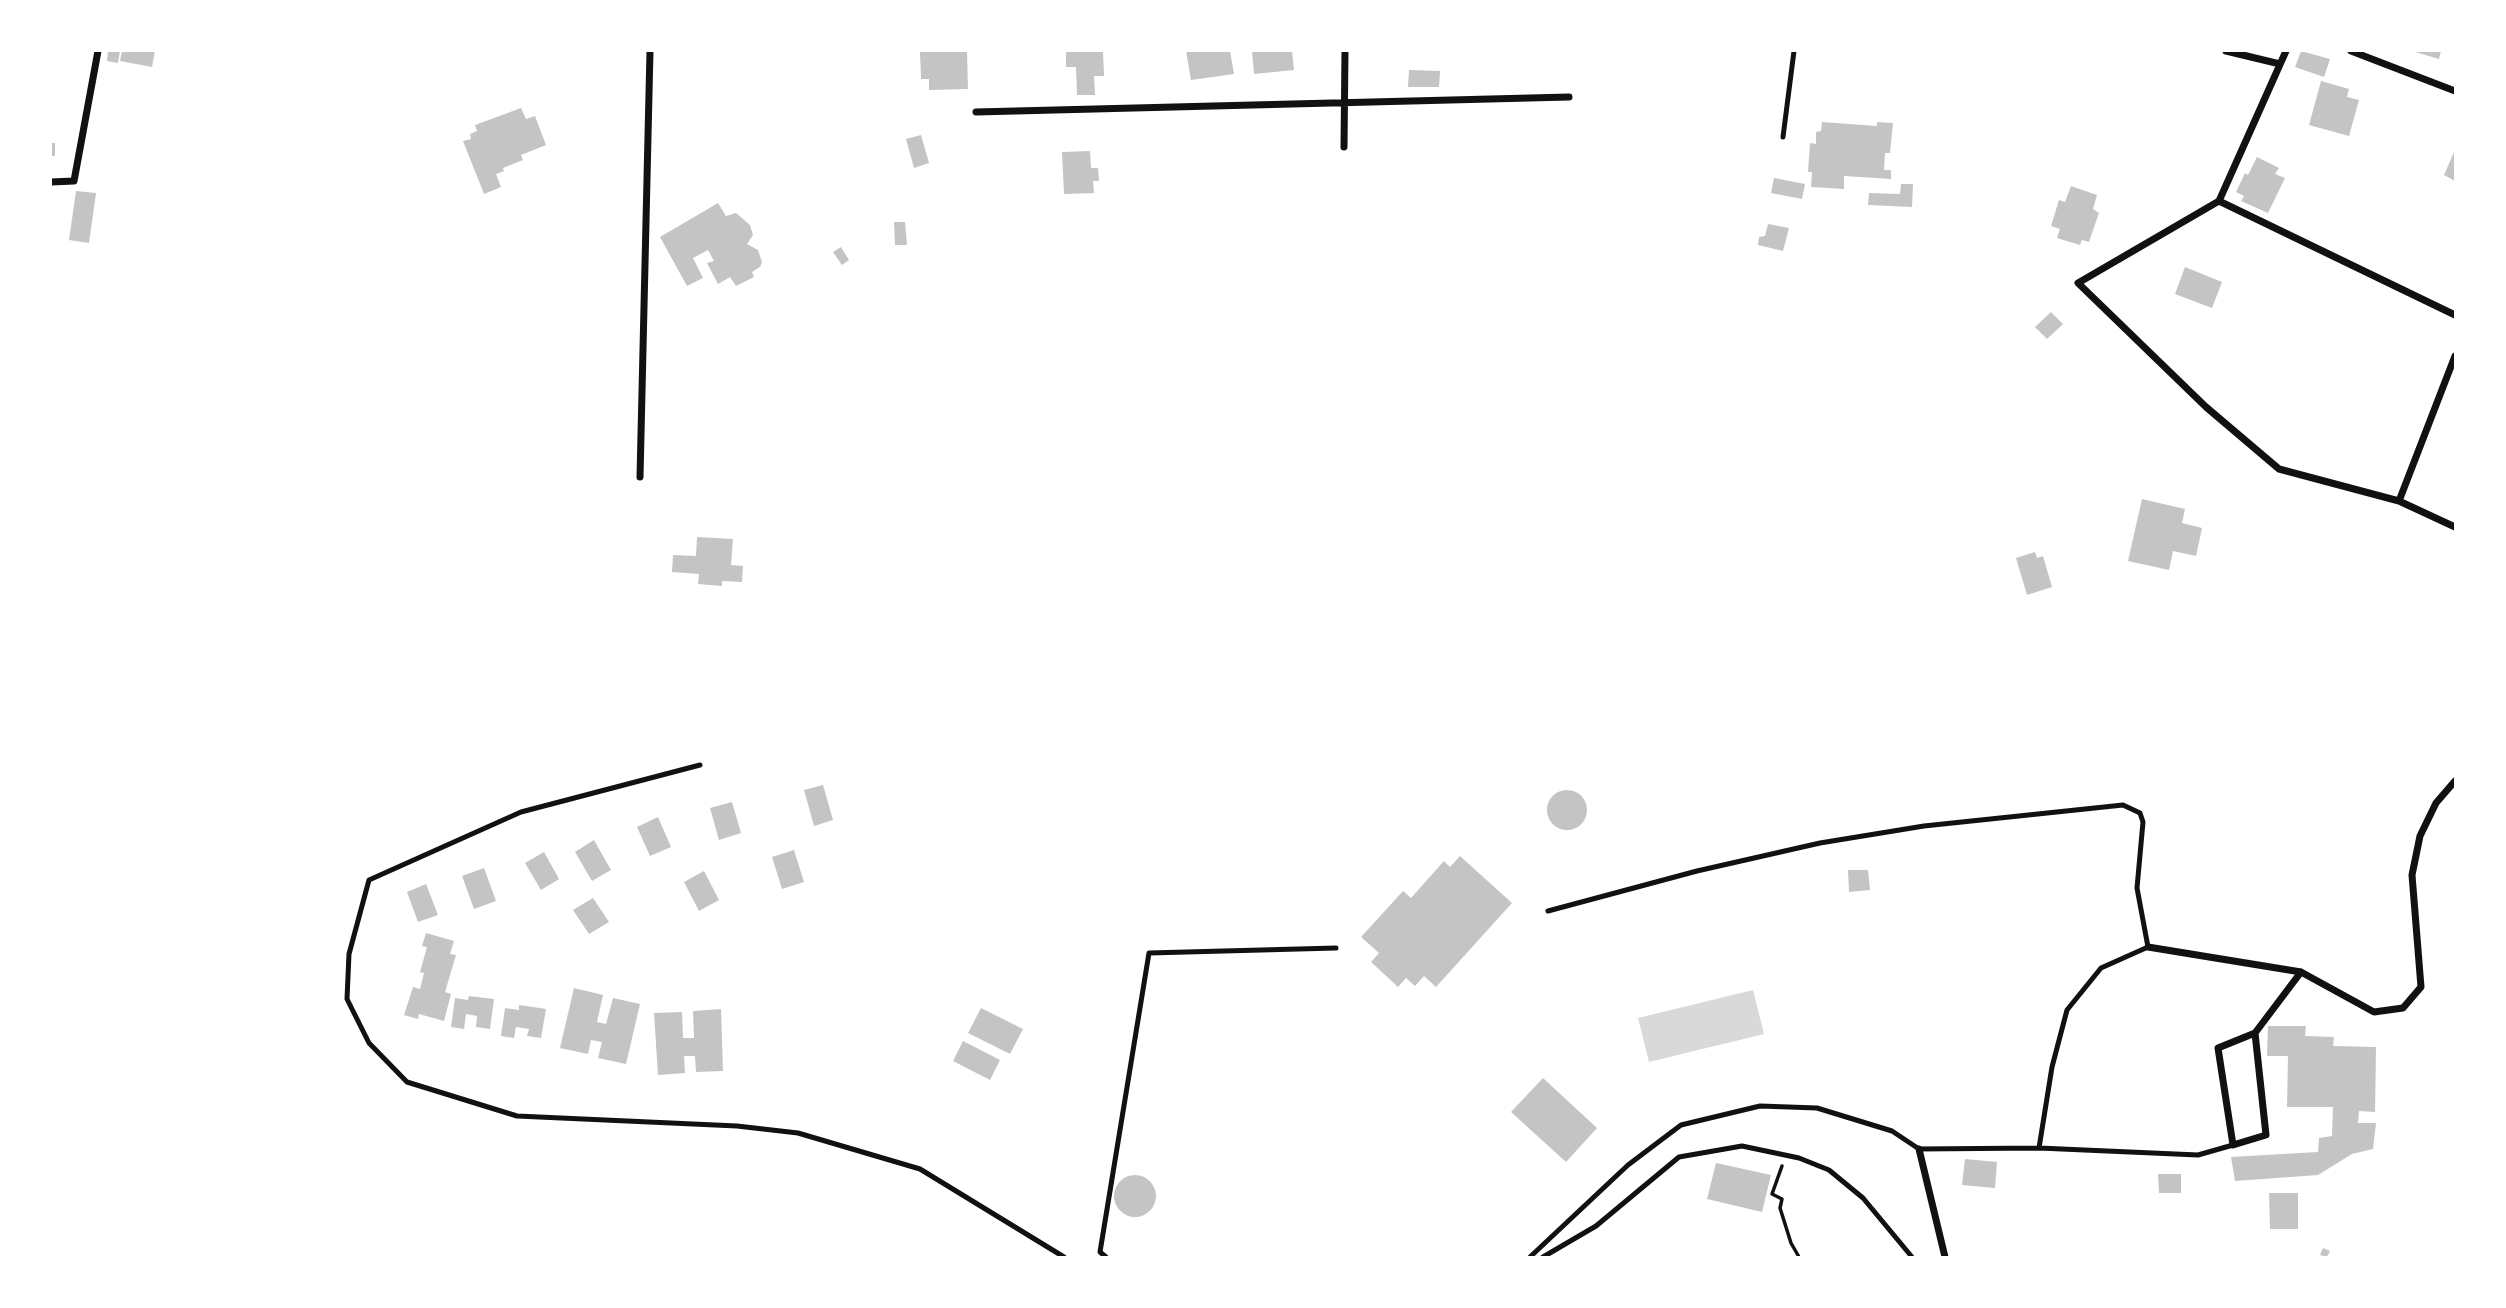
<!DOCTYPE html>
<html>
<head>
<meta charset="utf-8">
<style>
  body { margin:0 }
  #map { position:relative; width:2506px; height:1308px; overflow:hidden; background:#fff; font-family:Roboto,sans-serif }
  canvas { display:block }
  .frame { position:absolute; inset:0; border:52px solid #fff; pointer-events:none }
</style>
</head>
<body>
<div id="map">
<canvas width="2506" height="1308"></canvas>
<div class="frame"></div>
</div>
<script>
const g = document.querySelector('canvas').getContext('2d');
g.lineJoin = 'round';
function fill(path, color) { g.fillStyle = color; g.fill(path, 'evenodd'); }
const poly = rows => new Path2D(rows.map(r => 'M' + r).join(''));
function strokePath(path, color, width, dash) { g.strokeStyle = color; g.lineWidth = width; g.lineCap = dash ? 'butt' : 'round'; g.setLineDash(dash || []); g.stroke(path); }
const water = poly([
  [1753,990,1764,1034,1649,1062,1638,1018]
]);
const building = poly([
  [108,51,120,51,118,63,107,61],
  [122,51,155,51,152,67,120,61],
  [920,51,967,51,968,89,929,90,929,79,921,79],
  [1066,51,1103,51,1104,76,1094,76,1095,95,1077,95,1076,67,1066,67],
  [1186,51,1230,51,1234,74,1191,80],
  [1252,51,1292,51,1294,70,1254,74],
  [2301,51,2330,59,2324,77,2295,67],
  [2412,51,2441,51,2439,59],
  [1409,70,1440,71,1439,87,1408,87],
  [2321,81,2349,89,2347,97,2359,100,2349,136,2309,125],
  [521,108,526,119,535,116,546,145,521,155,523,160,503,168,504,171,496,174,501,187,484,194,463,141,471,139,470,134,477,131,475,125],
  [1822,122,1877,126,1877,122,1893,123,1890,153,1885,153,1884,170,1891,170,1891,179,1844,176,1844,189,1811,187,1812,172,1808,172,1810,143,1816,144,1816,132,1821,131],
  [921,135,929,163,914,168,906,139],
  [51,143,55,143,55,156,51,156],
  [2455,150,2455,181,2444,175],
  [1090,151,1091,168,1098,168,1099,181,1093,181,1094,193,1064,194,1062,152],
  [2257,157,2279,168,2275,174,2285,178,2268,213,2241,201,2244,196,2236,192,2245,173,2248,175],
  [1774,178,1805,184,1802,199,1771,193],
  [1901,184,1913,184,1912,207,1868,205,1869,193,1900,194],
  [2071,186,2097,195,2093,209,2099,213,2089,242,2082,240,2080,245,2057,238,2060,229,2051,226,2059,200,2065,202],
  [76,191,96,193,89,243,69,240],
  [718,203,726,216,736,213,750,225,753,235,747,244,758,250,762,262,760,267,752,272,754,277,736,286,730,277,718,284,707,263,714,261,708,250,693,258,703,278,687,286,660,237],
  [894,222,905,222,907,245,895,245],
  [1768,224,1789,228,1783,251,1758,245,1759,237,1765,236],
  [841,247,849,260,842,265,833,252],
  [2185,267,2222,282,2212,308,2175,294],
  [2051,312,2063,324,2047,339,2035,327],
  [2142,499,2185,509,2182,523,2202,528,2196,556,2173,551,2169,570,2128,561],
  [697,537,733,539,731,565,743,566,742,582,722,581,722,586,698,584,699,574,672,572,673,555,696,556],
  [2035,552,2037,558,2043,556,2052,587,2027,595,2016,558],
  [823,785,833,820,814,826,804,790],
  '1547 810a20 20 0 1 1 40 0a20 20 0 1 1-40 0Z',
  [732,802,741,833,719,840,710,808],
  [658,817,671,847,650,856,637,827],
  [594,840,611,870,592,881,575,852],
  [794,850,804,882,782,889,772,857],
  [544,852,559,879,541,890,525,863],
  [1460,856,1512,903,1436,987,1424,976,1415,986,1406,978,1398,987,1371,962,1379,953,1361,937,1403,891,1411,898,1444,861,1450,867],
  [484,868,496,901,474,909,462,876],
  [1848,870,1868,870,1870,890,1849,892],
  [704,871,719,900,699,911,684,882],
  [426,884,438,915,418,922,407,892],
  [593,898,609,922,589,934,573,910],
  [426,933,454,941,450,954,456,955,445,992,451,994,444,1021,419,1014,418,1019,404,1015,413,987,420,989,424,973,420,972,427,947,422,946],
  [574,988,603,995,597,1022,606,1024,613,998,640,1004,626,1064,598,1058,602,1042,591,1040,588,1054,560,1048],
  [469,996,494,999,490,1029,476,1027,477,1016,466,1014,464,1029,451,1027,455,998,468,1000],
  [519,1005,546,1009,541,1038,527,1036,529,1029,516,1027,514,1038,501,1036,505,1008,519,1010],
  [981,1008,1023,1029,1010,1054,968,1033],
  [721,1009,723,1071,696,1072,695,1056,684,1056,685,1073,658,1075,654,1013,682,1012,683,1038,694,1038,693,1011],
  [2268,1026,2306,1026,2305,1036,2334,1037,2333,1046,2376,1047,2375,1112,2359,1111,2358,1123,2376,1123,2373,1149,2352,1154,2318,1175,2235,1181,2231,1157,2318,1152,2319,1138,2332,1136,2333,1107,2287,1107,2288,1056,2267,1056],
  [963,1041,1000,1060,990,1080,953,1061],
  [1543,1078,1597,1128,1566,1162,1511,1112],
  [1965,1159,1997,1162,1995,1188,1962,1185],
  [1716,1163,1771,1175,1762,1212,1707,1199],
  [2158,1174,2181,1174,2181,1193,2159,1193],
  '1114 1196a21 21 0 1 1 42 0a21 21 0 1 1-42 0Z',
  [2269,1193,2298,1193,2298,1229,2270,1229],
  [2323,1248,2330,1251,2327,1257,2320,1255]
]);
const path = poly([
  [1782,1166,1772,1194,1782,1199,1780,1208,1791,1243,1799,1257]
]);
const service = poly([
  [1783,137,1794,51],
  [700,765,521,812,369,880,349,954,347,999,369,1043,407,1082,517,1116,737,1126,798,1133,920,1169,1064,1257],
  [1548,911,1697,871,1820,843,1924,826,2123,805,2140,813,2143,822,2137,888,2148,947,2101,968,2067,1010,2052,1067,2039,1148],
  [1106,1257,1100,1252,1149,953,1336,948],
  [1530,1257,1628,1165,1681,1125,1760,1106,1817,1108,1892,1131,1919,1149,2039,1148,2198,1155,2233,1145],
  [1543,1257,1596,1226,1679,1157,1742,1146,1799,1158,1829,1170,1863,1198,1912,1257]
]);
const minor = poly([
  [2226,51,2280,64],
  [2286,51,2219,201,2078,283,2206,407,2279,469,2399,501,2455,527],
  [2351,51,2455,91],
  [976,112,1569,97],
  [1344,147,1345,51],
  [51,182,74,181,98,51],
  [2219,201,2455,315],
  [640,477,650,51],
  [2399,501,2455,356],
  [2148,947,2301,972,2374,1012,2403,1008,2421,987,2412,875,2420,836,2436,803,2455,781],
  [2255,1033,2218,1048,2233,1145,2266,1135,2255,1033,2301,972],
  [1919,1149,1945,1257]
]);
fill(water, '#d9d9d9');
fill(building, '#c4c4c4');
strokePath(path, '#111', 3.5);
strokePath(service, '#111', 5);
strokePath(minor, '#111', 7);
</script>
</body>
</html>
